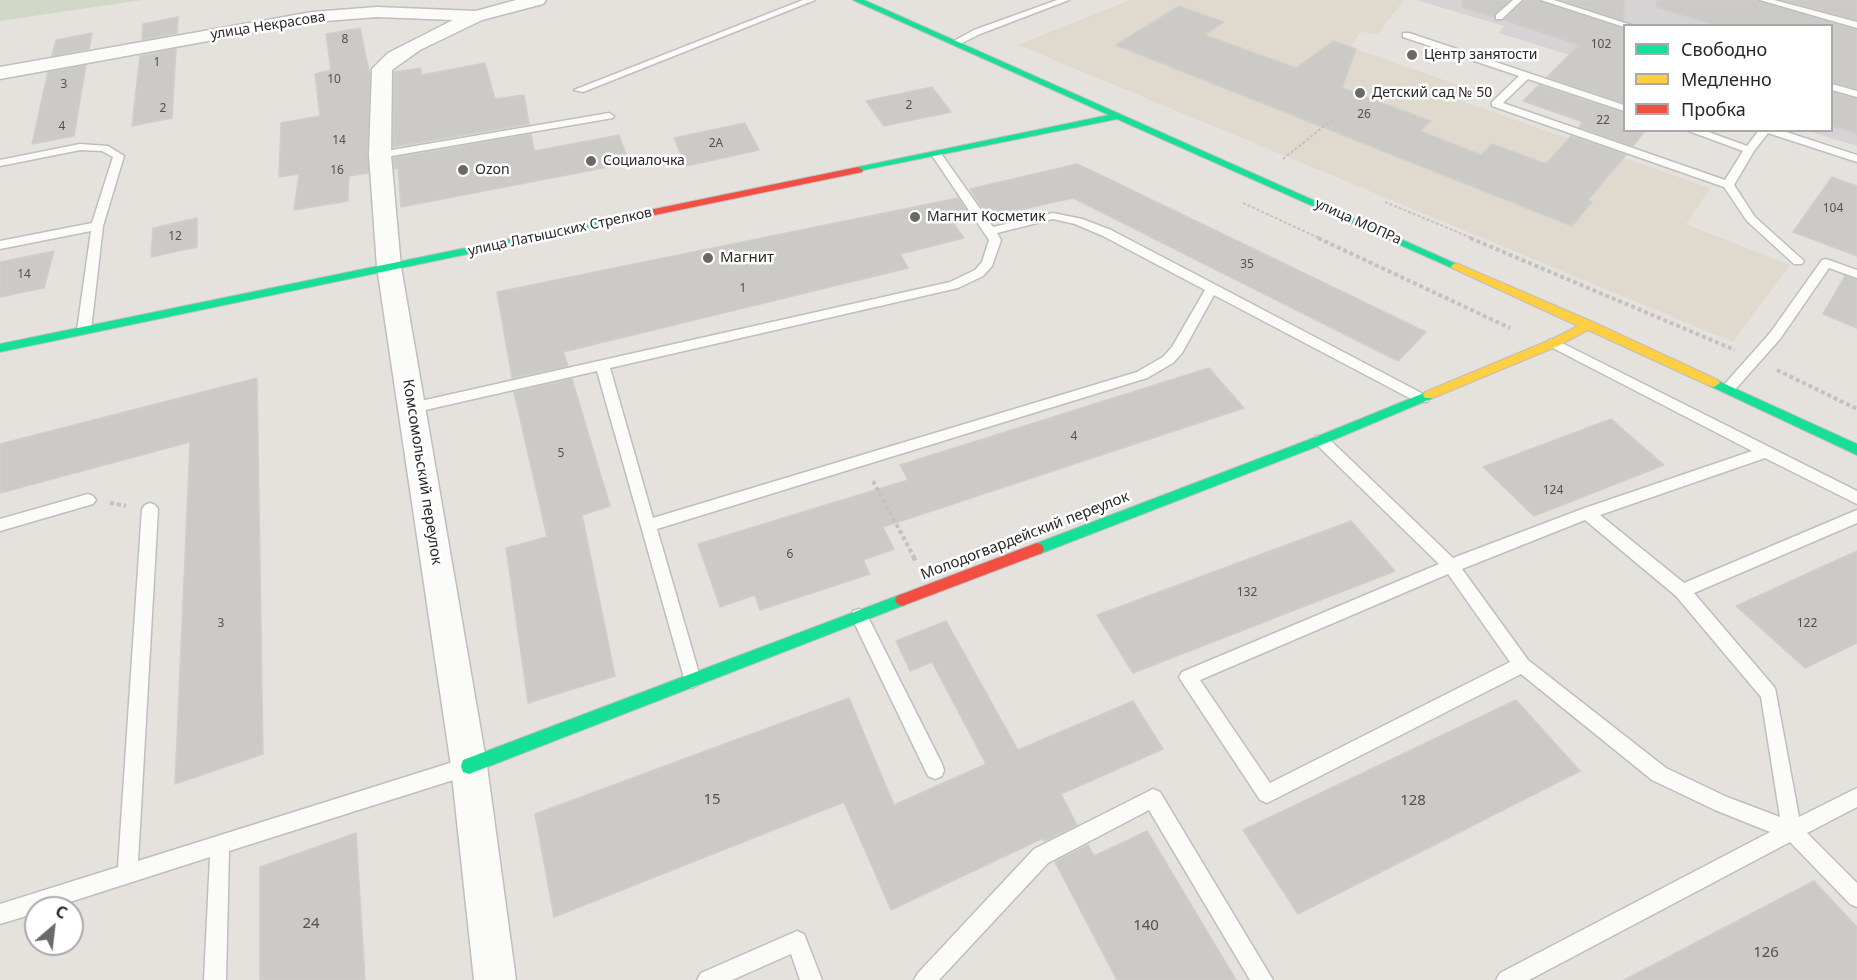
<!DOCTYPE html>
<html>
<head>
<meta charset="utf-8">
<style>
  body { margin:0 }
  #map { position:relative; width:1857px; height:980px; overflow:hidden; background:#e5e2de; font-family:"Noto Sans",sans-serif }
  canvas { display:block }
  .legend { position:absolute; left:1623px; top:24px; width:210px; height:108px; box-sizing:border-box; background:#fff; border:2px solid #a9a9a9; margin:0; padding:8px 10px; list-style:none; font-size:18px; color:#282828 }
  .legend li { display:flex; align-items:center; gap:12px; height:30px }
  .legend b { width:30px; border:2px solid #a9a9a9 }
  .north { position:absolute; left:24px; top:896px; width:60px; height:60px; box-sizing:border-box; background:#fff; border:2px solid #a9a9a9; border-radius:50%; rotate:28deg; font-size:16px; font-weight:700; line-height:24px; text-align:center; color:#282828 }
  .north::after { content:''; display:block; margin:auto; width:21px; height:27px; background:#6a6968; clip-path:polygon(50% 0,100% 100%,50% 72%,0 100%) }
</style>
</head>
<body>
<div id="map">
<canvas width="1857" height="980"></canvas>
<ul class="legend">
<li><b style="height:8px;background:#16e098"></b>Свободно</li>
<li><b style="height:8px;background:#ffcf43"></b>Медленно</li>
<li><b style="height:8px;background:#f24e42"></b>Пробка</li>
</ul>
<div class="north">С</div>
</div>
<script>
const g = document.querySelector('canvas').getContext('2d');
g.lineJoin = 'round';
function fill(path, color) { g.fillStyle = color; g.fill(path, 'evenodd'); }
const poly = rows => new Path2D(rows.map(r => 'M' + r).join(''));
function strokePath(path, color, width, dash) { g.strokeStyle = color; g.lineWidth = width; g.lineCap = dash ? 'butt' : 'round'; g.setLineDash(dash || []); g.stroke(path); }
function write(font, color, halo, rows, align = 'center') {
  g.font = font + ' "Noto Sans",sans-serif'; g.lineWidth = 5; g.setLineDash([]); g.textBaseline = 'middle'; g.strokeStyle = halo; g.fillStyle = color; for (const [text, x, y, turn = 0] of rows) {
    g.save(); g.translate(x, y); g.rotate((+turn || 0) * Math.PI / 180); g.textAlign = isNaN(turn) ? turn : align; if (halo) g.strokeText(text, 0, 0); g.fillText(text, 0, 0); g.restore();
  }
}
const industrial = poly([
  [1416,0,1857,0,1857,146,1808,131,1832,130,1832,26,1624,26,1624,72,1499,33,1504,26]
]);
const education = poly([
  [1130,0,1404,0,1378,34,1361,32,1350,47,1467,88,1456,99,1710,188,1686,224,1790,265,1733,342,1018,45]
]);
const cemetery = poly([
  [0,0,142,0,0,21]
]);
const building = poly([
  [1463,0,1510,0,1494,17,1462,7,1463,0],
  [1524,0,1539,0,1624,29,1624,103,1547,77,1579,45,1504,20,1524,0],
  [1561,0,1624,0,1624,21,1561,0],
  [1657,0,1758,0,1857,30,1857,89,1832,82,1832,26,1718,26,1656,7,1657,0],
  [1783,0,1857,0,1857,20,1783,0],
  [1179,6,1224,22,1205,35,1296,68,1333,41,1356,49,1342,88,1431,121,1420,131,1481,155,1492,144,1546,164,1571,136,1626,155,1588,200,1592,202,1572,226,1116,45,1179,6],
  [178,17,177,33,142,40,143,24,178,17],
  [360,28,370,76,368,173,349,176,348,201,294,210,299,174,279,177,281,123,320,116,315,74,331,70,326,34,360,28],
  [92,33,89,49,52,56,56,40,92,33],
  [176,49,172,118,132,126,140,56,176,49],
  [485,63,495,99,524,95,529,124,393,147,394,72,421,68,421,75,485,63],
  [86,65,74,136,32,144,48,72,86,65],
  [1539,85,1624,113,1624,130,1646,130,1633,146,1579,127,1583,122,1523,101,1539,85],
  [932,87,951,112,884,126,866,101,932,87],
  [1832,92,1857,99,1857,134,1832,126,1832,92],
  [745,123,759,150,686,166,674,138,745,123],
  [531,134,534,151,619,135,629,163,401,207,398,168,394,169,394,158,531,134],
  [1077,164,1088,169,1426,332,1398,361,1073,198,988,217,970,189,1077,164],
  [1832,177,1857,186,1857,256,1793,232,1832,177],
  [958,198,973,220,954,224,964,238,900,254,908,268,563,352,568,366,512,378,497,292,958,198],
  [197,218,197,247,151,257,153,228,197,218],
  [54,251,44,288,0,297,0,262,54,251],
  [1845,276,1857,280,1857,328,1823,314,1845,276],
  [1209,368,1244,408,883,527,894,549,863,560,870,574,760,610,755,595,720,607,698,544,908,480,900,465,1209,368],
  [257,378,263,754,175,784,190,442,0,493,0,444,257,378],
  [572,379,610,506,582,515,615,676,528,703,506,548,547,537,514,392,572,379],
  [1611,419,1664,465,1534,516,1483,467,1611,419],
  [1351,521,1395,571,1133,673,1097,615,1351,521],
  [1857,551,1857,643,1805,668,1736,606,1857,551],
  [946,621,1018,750,1133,701,1163,749,1061,794,1077,825,1044,841,1043,838,891,910,844,802,554,917,535,814,849,698,894,805,986,764,932,662,910,671,896,641,946,621],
  [1516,700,1580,771,1298,914,1243,830,1516,700],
  [1147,831,1236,980,1117,980,1055,862,1088,845,1094,856,1147,831],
  [356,833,365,980,260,980,260,867,356,833],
  [1814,881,1857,927,1857,980,1624,980,1814,881]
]);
const pathFar2 = poly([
  [1283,159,1333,119],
  [1385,202,1474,239],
  [1243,203,1321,239]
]);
const pathFar1 = poly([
  [1318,238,1510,328],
  [1470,238,1735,350],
  [1777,370,1857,409],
  [873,481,914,557],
  [110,503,126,506]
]);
const path = poly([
  [913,556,916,562]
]);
const lane = poly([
  [803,0,815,0,583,92,574,90,803,0],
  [1057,0,1069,0,980,34,958,45,950,43,974,30,1057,0],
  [1513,0,1522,0,1502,19,1496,19,1496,15,1513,0],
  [1541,0,1554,0,1634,26,1624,27,1541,0],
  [1760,0,1774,0,1857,22,1857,28,1760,0],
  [1403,33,1409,33,1624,105,1624,111,1528,79,1503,103,1725,180,1743,151,1686,130,1703,130,1747,146,1759,130,1780,130,1857,155,1857,162,1768,133,1754,151,1734,185,1755,217,1804,261,1802,264,1794,264,1747,221,1724,187,1492,106,1492,102,1519,76,1403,37,1403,33],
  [1832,84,1857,91,1857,97,1832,90,1832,84],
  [609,113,614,116,613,118,380,158,375,155,380,152,609,113],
  [80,144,108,146,124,156,103,226,91,330,84,334,77,330,91,231,0,249,0,241,92,223,113,157,102,151,80,150,0,166,0,160,80,144],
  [936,151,940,152,993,227,1053,213,1082,219,1111,230,1216,285,1427,396,1429,399,1427,402,1417,402,1214,295,1182,353,1173,363,1147,378,657,529,701,680,698,685,692,688,686,685,597,371,412,413,405,408,412,403,950,282,975,270,982,262,989,240,931,154,936,151],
  [1053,219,1075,224,1103,236,1205,290,1172,347,1163,357,1137,372,653,518,610,368,958,288,983,276,992,266,1001,240,997,233,1053,219],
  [1826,259,1857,270,1857,278,1829,268,1780,339,1733,392,1723,392,1721,389,1723,386,1770,333,1822,260,1826,259],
  [1554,339,1857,491,1857,504,1765,458,1600,515,1684,583,1857,510,1857,523,1694,593,1775,688,1799,817,1857,788,1857,807,1807,833,1857,883,1857,907,1850,904,1790,842,1529,980,1496,980,1500,973,1770,832,1715,810,1652,780,1521,674,1267,803,1260,800,1182,682,1179,677,1182,672,1439,564,1316,444,1314,440,1316,436,1326,436,1453,558,1582,509,1752,451,1549,346,1547,343,1549,340,1554,339],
  [1585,520,1676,596,1761,697,1780,817,1727,797,1666,768,1528,660,1462,569,1585,520],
  [1448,574,1510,662,1270,783,1200,680,1448,574],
  [88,494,93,496,96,500,93,504,0,531,0,519,88,494],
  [150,503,155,505,158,509,138,861,469,757,476,760,478,766,476,772,469,775,229,851,226,980,204,980,210,857,51,908,36,908,36,913,0,924,0,904,118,867,142,509,145,505,150,503],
  [859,609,865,611,942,764,944,770,942,776,935,779,928,776,851,616,853,611,859,609],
  [1153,789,1160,792,1273,980,1250,980,1149,810,1048,863,939,980,914,980,918,973,1034,849,1153,789],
  [797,931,804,934,822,980,800,980,791,954,732,980,697,980,701,973,797,931]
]);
const street = poly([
  [516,0,546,0,543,4,482,20,420,50,392,70,391,155,401,267,487,766,516,980,474,980,451,766,377,267,369,155,372,69,388,53,453,20,377,17,312,22,0,79,0,67,312,12,377,7,476,11,516,0]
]);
const fast = poly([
  [853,0,864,0,1461,266,1456,269,1452,268,1117,119,854,172,853,170,858,167,1109,115,853,0],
  [645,211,649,212,649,216,0,352,0,344,645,211],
  [1714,379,1857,444,1857,455,1710,386,1708,383,1714,379],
  [1429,391,1435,395,1433,398,1326,443,1042,553,1037,555,1032,553,1030,549,1032,545,1316,437,1429,391],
  [902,594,907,596,909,600,907,604,469,774,463,772,461,766,463,760,902,594]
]);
const slow = poly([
  [1456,263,1593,322,1718,380,1720,383,1714,387,1710,386,1588,330,1558,346,1433,398,1425,398,1423,395,1425,392,1550,340,1578,326,1452,268,1451,266,1456,263]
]);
const jam = poly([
  [858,167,863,170,862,172,645,217,640,214,645,211,858,167],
  [1037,543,1042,545,1044,549,1042,553,902,606,897,604,895,600,897,596,1037,543]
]);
const markers = [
  [1412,55,6,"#6a6968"],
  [1360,93,6,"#6a6968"],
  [591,161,6,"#6a6968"],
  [463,170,6,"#6a6968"],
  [915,217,6,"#6a6968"],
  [708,258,6,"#6a6968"]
];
const numberNames = [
  ["8",345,40],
  ["102",1601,45],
  ["1",157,63],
  ["10",334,80],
  ["3",64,85],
  ["2",909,106],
  ["2",163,109],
  ["26",1364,115],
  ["22",1603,121],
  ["4",62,127],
  ["14",339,141],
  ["2А",716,144],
  ["16",337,171],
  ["104",1833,209],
  ["12",175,237],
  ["35",1247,265],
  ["14",24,275],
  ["1",743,289],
  ["4",1074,437],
  ["5",561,454],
  ["124",1553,491],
  ["6",790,555],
  ["132",1247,593],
  ["3",221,624],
  ["122",1807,624]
];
const farStreetnames = [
  ["улица Некрасова",268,26,-9],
  ["улица МОПРа",1358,222,24],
  ["улица Латышских Стрелков",560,232,-12]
];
const farPoinames = [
  ["Центр занятости",1424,55],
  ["Детский сад № 50",1372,93],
  ["Социалочка",603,161],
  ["Ozon",475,170],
  ["Магнит Косметик",927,217]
];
const poiNames = [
  ["Магнит",720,258]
];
const streetNames = [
  ["Комсомольский переулок",422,472,81],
  ["Молодогвардейский переулок",1025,536,-21]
];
const nearNumbernames = [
  ["15",712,800],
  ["128",1413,801],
  ["24",311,924],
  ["140",1146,926],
  ["126",1766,953]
];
fill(industrial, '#d6d3d5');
fill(education, '#dfdacd');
fill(cemetery, '#d1d8c7');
fill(building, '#cccac7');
strokePath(building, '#d0ceca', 1.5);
strokePath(lane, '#bfbebf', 3);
strokePath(street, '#bfbebf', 3);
strokePath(fast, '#bfbebf', 2);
strokePath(slow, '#bfbebf', 2);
strokePath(jam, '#bfbebf', 2);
strokePath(pathFar2, '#c3c2c2', 2, [3, 2]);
strokePath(pathFar1, '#c3c2c2', 4, [4, 3]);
strokePath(path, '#c3c2c2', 4.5, [5, 4]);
fill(lane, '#fbfbfa');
fill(street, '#fbfbfa');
fill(fast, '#16e098');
fill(slow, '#ffcf43');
fill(jam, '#f24e42');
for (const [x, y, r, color] of markers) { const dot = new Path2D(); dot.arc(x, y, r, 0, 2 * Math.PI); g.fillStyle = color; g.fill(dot); strokePath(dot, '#fff', 2); }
write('12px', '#525150', null, numberNames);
write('14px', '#282828', '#fff', farStreetnames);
write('14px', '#282828', '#fff', farPoinames, 'left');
write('15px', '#282828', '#fff', poiNames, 'left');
write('15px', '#282828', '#fff', streetNames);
write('15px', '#525150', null, nearNumbernames);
</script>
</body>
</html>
